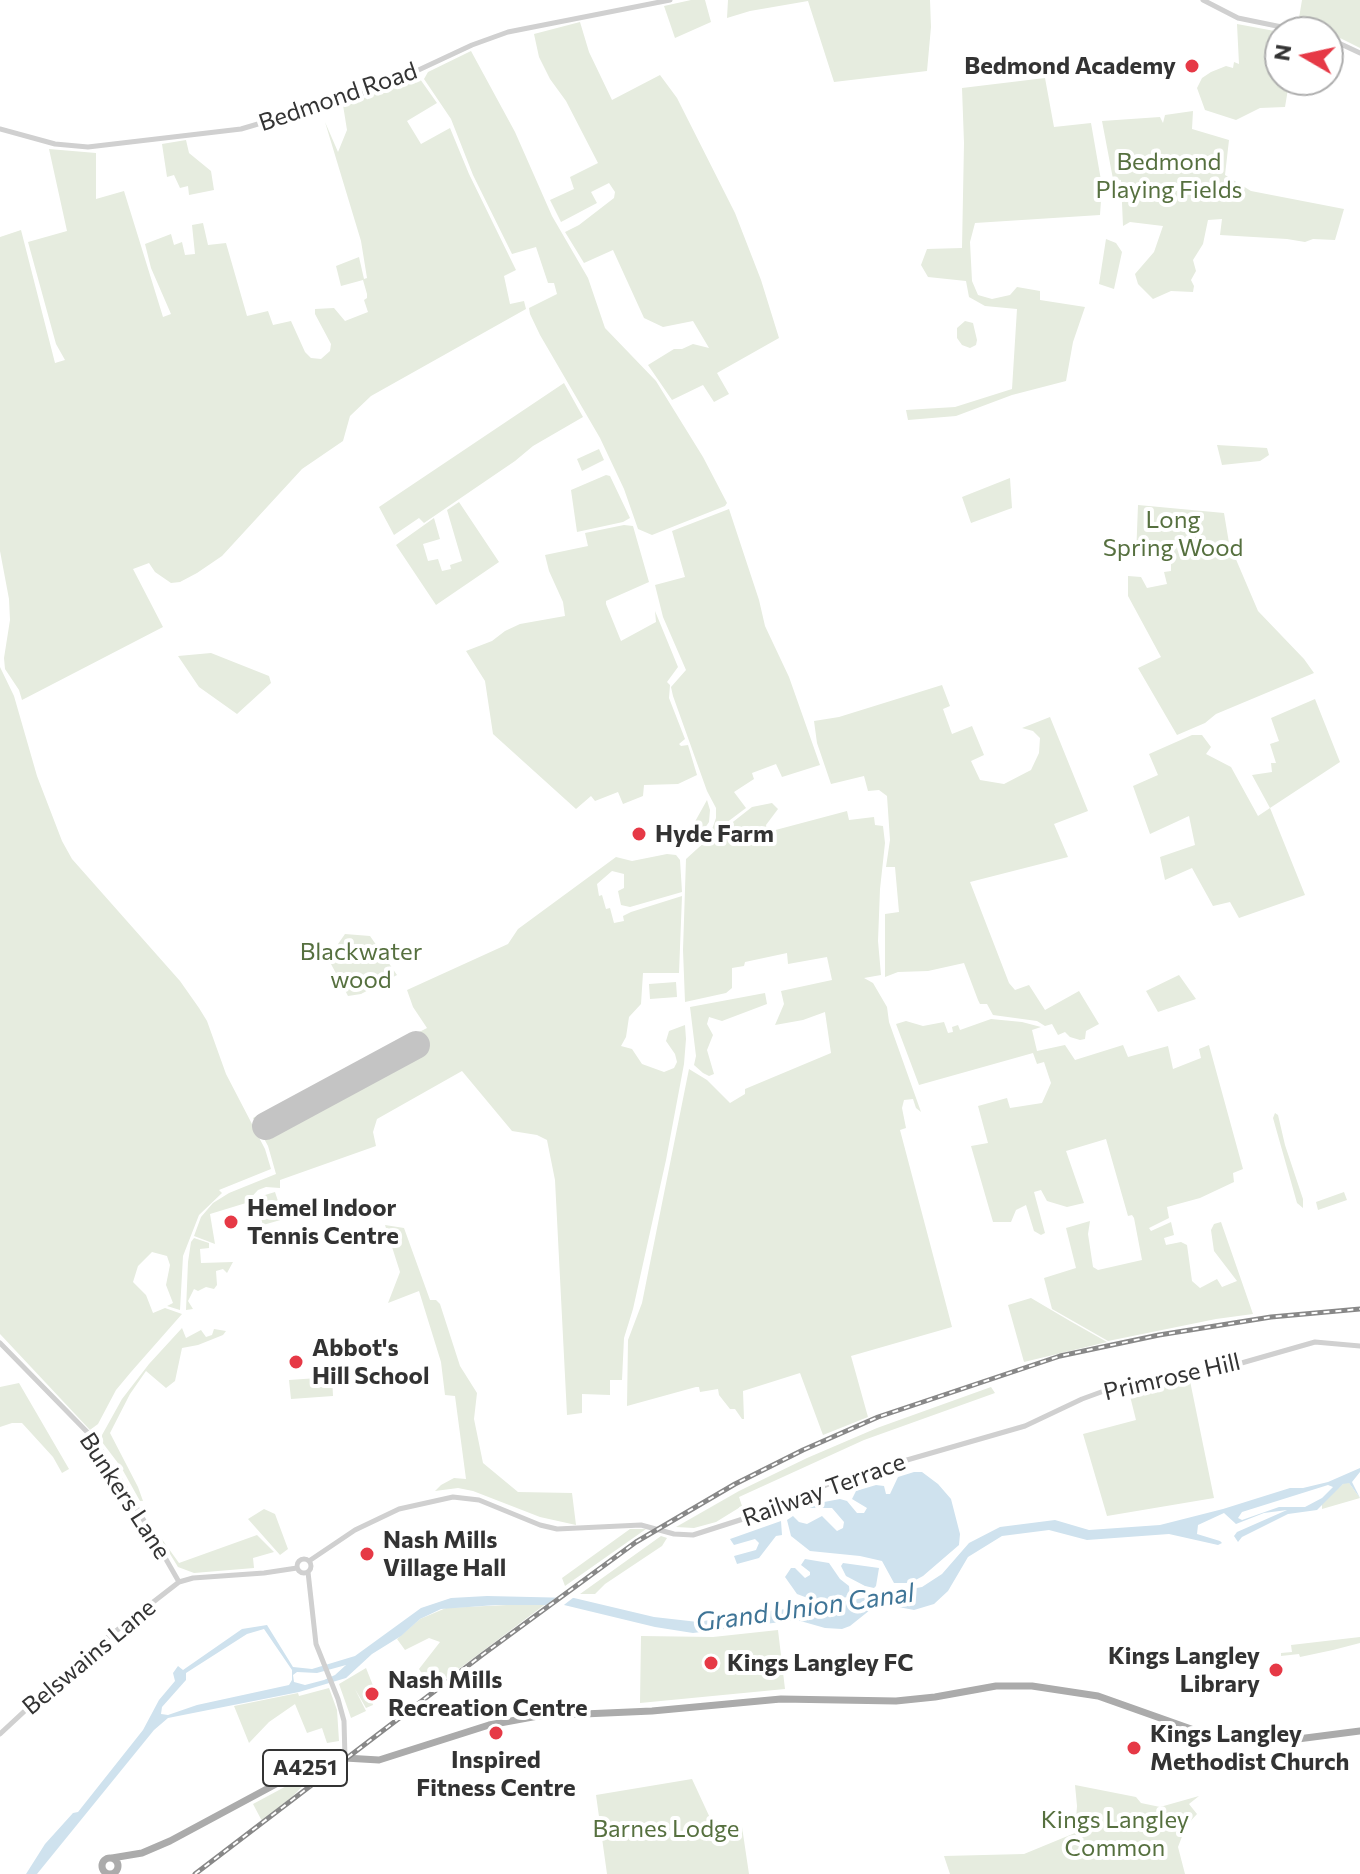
<!DOCTYPE html>
<html>
<head>
<meta charset="utf-8">
<style>
  body { margin:0 }
  #map { position:relative; width:1360px; height:1874px; overflow:hidden; background:#fff; font-family:Commissioner,sans-serif }
  canvas { display:block }
  .north { position:absolute; left:1264px; top:16px; width:80px; height:80px; box-sizing:border-box; background:#fff; border:2px solid #adadad; border-radius:50%; rotate:279deg; font-size:22px; font-weight:700; line-height:32px; text-align:center; color:#333 }
  .north::after { content:''; display:block; margin:auto; width:28px; height:36px; background:#e63946; clip-path:polygon(50% 0,100% 100%,50% 72%,0 100%) }
</style>
</head>
<body>
<div id="map">
<canvas width="1360" height="1874"></canvas>
<div class="north">N</div>
</div>
<script>
const g = document.querySelector('canvas').getContext('2d');
g.lineJoin = 'round';
function fill(path, color) { g.fillStyle = color; g.fill(path, 'evenodd'); }
const poly = rows => new Path2D(rows.map(r => 'M' + r).join(''));
function strokePath(path, color, width, dash) { g.strokeStyle = color; g.lineWidth = width; g.lineCap = dash ? 'butt' : 'round'; g.setLineDash(dash || []); g.stroke(path); }
function write(font, color, halo, rows, align = 'center') {
  g.font = font + ' Commissioner,sans-serif'; g.lineWidth = 8; g.setLineDash([]); g.textBaseline = 'middle'; g.strokeStyle = halo; g.fillStyle = color; for (const [text, x, y, turn = 0] of rows) {
    g.save(); g.translate(x, y); g.rotate((+turn || 0) * Math.PI / 180); g.textAlign = isNaN(turn) ? turn : align; if (halo) g.strokeText(text, 0, 0); g.fillText(text, 0, 0); g.restore();
  }
}
const green = poly([
  [691,0,705,0,711,22,675,38,664,6],
  [728,0,930,0,931,27,927,71,834,82,808,1,750,11,727,18],
  [1302,0,1360,0,1360,48,1328,32,1298,24],
  [580,22,589,52,612,100,660,75,677,98,735,213,761,280,779,338,717,373,729,394,714,402,703,385,672,400,648,365,674,349,682,349,693,344,709,348,693,321,663,327,644,318,613,250,584,263,565,232,579,225,614,198,615,192,609,183,591,192,597,203,561,222,550,200,574,189,570,177,598,163,566,101,550,79,539,57,534,34],
  [1237,24,1280,32,1280,80,1293,80,1289,83,1285,107,1260,108,1236,120,1205,110,1197,88,1202,78,1211,72,1226,66,1233,68,1234,62,1239,64],
  [471,51,515,132,552,216,588,278,605,328,656,381,703,457,727,503,725,506,652,535,638,529,624,489,600,438,540,335,530,314,529,308,557,294,554,283,548,283,536,247,512,254,473,175,451,119,424,79,428,72],
  [1045,78,1054,127,1091,123,1102,186,1100,215,975,223,970,242,972,281,978,295,992,299,1010,295,1017,287,1040,291,1040,300,1085,307,1073,342,1066,381,1012,395,956,416,908,420,906,410,955,407,1012,389,1017,309,985,306,969,297,966,281,928,277,921,265,927,249,962,248,964,143,962,88],
  [420,79,437,103,407,121,421,144,450,128,469,174,516,270,504,276,510,304,524,301,526,309,371,396,350,416,343,441,302,469,222,556,197,573,180,582,171,583,155,572,149,563,133,569,163,627,22,700,19,690,5,669,4,658,10,620,9,599,0,551,0,237,21,230,55,363,65,360,56,344,28,242,67,231,49,149,96,153,96,199,124,191,163,317,171,314,151,268,145,244,171,234,174,245,182,242,185,255,195,254,192,225,203,223,208,245,226,243,247,316,268,311,273,325,291,321,305,352,311,358,321,359,330,351,331,344,315,314,315,309,334,308,345,321,368,312,364,300,367,298,367,294,363,280,341,286,336,266,359,257,364,279,367,278,361,241,325,122,338,152,347,130,343,105],
  [1193,111,1192,129,1229,140,1225,175,1251,191,1344,209,1335,240,1313,239,1305,242,1287,239,1220,235,1222,219,1208,220,1203,244,1193,260,1196,271,1191,280,1194,286,1193,292,1171,291,1153,299,1138,284,1135,274,1154,252,1163,226,1130,222,1123,226,1121,180,1113,179,1102,121,1160,117,1163,123,1165,115],
  [186,140,189,153,211,171,214,190,189,195,188,186,180,188,174,175,167,177,162,144],
  [1106,239,1116,243,1122,252,1114,289,1099,284],
  [965,321,973,323,977,340,976,345,970,348,962,345,957,338,957,328],
  [564,383,583,417,533,446,515,461,424,523,419,518,394,535,379,507],
  [1217,445,1267,448,1269,455,1260,461,1222,465],
  [599,449,604,460,582,471,577,459],
  [606,475,610,476,630,518,623,522,577,532,571,490],
  [1010,478,1012,508,971,523,962,497],
  [459,502,499,562,436,605,396,545,434,518,440,539,423,544,428,561,438,559,442,571,451,569,450,565,462,561,447,510],
  [1138,505,1224,513,1229,543,1258,611,1304,659,1314,673,1216,714,1205,723,1177,735,1138,668,1161,657,1128,596,1128,576,1141,577,1147,588,1167,584,1164,572,1171,571,1171,561,1136,557],
  [729,509,759,600,765,626,789,677,820,765,782,777,776,764,752,773,754,779,734,792,746,808,710,835,716,818,716,808,707,791,673,696,671,687,686,670,663,617,655,585,685,577,672,531],
  [624,525,633,526,649,582,606,601,606,604,621,641,656,622,655,611,678,667,667,682,670,685,669,698,685,739,679,744,681,746,688,745,697,775,678,784,644,785,643,796,623,804,618,792,595,801,591,796,576,809,493,734,485,681,466,651,492,641,505,631,520,624,565,616,563,602,549,571,545,555,588,546,585,533],
  [211,653,269,676,271,683,237,714,199,687,178,656],
  [0,667,14,696,37,776,62,841,72,859,180,981,199,1008,207,1021,226,1074,265,1149,271,1169,219,1190,222,1193,199,1215,183,1256,180,1310,167,1306,173,1303,166,1285,170,1265,167,1256,152,1252,138,1266,133,1282,146,1295,153,1313,165,1308,182,1314,131,1372,116,1390,98,1424,90,1430,0,1334],
  [942,685,950,706,943,709,952,734,972,726,984,755,971,761,980,780,1004,784,1031,770,1039,753,1040,738,1033,731,1022,728,1050,717,1088,811,1054,824,1068,857,970,882,1009,983,1015,990,1029,985,1045,1010,1079,991,1099,1024,1086,1031,1085,1039,1080,1040,1070,1037,1065,1032,1058,1035,1052,1024,1045,1026,1037,1021,993,1015,987,1004,980,1004,978,1000,964,963,928,971,898,972,885,977,885,914,899,912,895,867,886,867,890,840,887,796,879,790,868,791,864,776,831,784,817,743,814,721,839,717],
  [1315,699,1340,762,1270,808,1305,895,1239,918,1230,902,1213,906,1192,868,1165,880,1160,857,1195,845,1189,816,1150,834,1133,786,1158,775,1149,754,1192,735,1202,735,1211,747,1206,754,1231,767,1258,816,1270,808,1252,775,1272,772,1271,763,1276,763,1270,744,1279,741,1271,718],
  [707,800,710,810,709,822,696,841,687,836],
  [772,803,778,809,766,825,768,832,847,811,849,820,874,817,875,825,883,826,885,843,880,889,878,941,881,975,864,978,873,983,887,1007,889,1022,921,1112,916,1108,913,1099,904,1100,902,1108,906,1128,900,1130,952,1327,851,1356,868,1417,823,1435,800,1373,743,1391,744,1419,742,1419,735,1409,730,1409,719,1395,718,1389,700,1392,699,1387,696,1387,627,1406,628,1340,642,1303,689,1069,707,1080,730,1103,745,1094,745,1089,831,1053,825,1012,803,1020,775,1025,784,1004,781,991,832,980,827,957,788,964,787,953,745,962,744,966,732,968,732,988,726,993,685,1002,683,950,686,859,708,839,715,836,752,807],
  [667,854,676,855,680,860,682,892,630,907,621,905,618,891,624,888,624,874,612,871,597,884,599,896,602,895,606,909,610,908,614,923,624,921,623,916,631,912,682,896,679,973,643,973,641,1004,629,1017,626,1037,621,1046,632,1049,642,1064,664,1072,674,1068,677,1062,675,1054,666,1041,669,1031,685,1025,686,1039,684,1064,666,1160,633,1309,624,1338,622,1380,610,1380,610,1395,582,1394,582,1413,567,1415,555,1180,547,1140,537,1135,512,1131,462,1071,377,1119,373,1132,376,1146,280,1180,280,1188,266,1187,258,1190,246,1203,210,1214,215,1244,194,1236,201,1217,213,1203,229,1193,276,1174,268,1146,253,1118,427,1028,413,1007,407,990,508,944,518,929,616,857,632,861],
  [345,934,370,936,397,975,361,994,348,996,331,964,335,960,338,944],
  [1179,975,1196,999,1158,1012,1146,991],
  [676,982,677,997,650,999,649,984],
  [765,993,767,1004,722,1021,709,1017,707,1024,713,1035,707,1050,714,1074,709,1076,703,1073,694,1065,696,1056,690,1007],
  [991,1019,1022,1022,1041,1027,1032,1030,1037,1051,1065,1045,1075,1060,1123,1045,1128,1057,1168,1046,1173,1069,1201,1058,1199,1049,1209,1045,1243,1169,1233,1173,1234,1182,1200,1198,1167,1207,1169,1218,1149,1228,1151,1231,1171,1222,1174,1235,1164,1238,1166,1245,1181,1242,1187,1245,1192,1281,1200,1288,1217,1279,1222,1287,1237,1281,1214,1251,1211,1230,1214,1224,1221,1222,1253,1314,1216,1319,1108,1341,1052,1309,1044,1278,1076,1268,1066,1228,1090,1221,1088,1234,1093,1267,1098,1270,1142,1260,1134,1218,1132,1215,1128,1216,1106,1139,1066,1151,1084,1203,1067,1207,1047,1201,1041,1190,1034,1192,1045,1233,1041,1235,1034,1231,1026,1205,1016,1210,1011,1222,993,1222,971,1146,988,1143,978,1106,1007,1098,1010,1108,1042,1103,1051,1083,1044,1062,1037,1064,1033,1053,919,1085,896,1024,906,1021,923,1026,944,1022,948,1033,953,1032,952,1027,958,1025,960,1030],
  [1275,1113,1278,1115,1285,1145,1303,1199,1303,1208,1297,1203,1273,1118],
  [275,1192,284,1219,263,1225,255,1198],
  [1344,1192,1347,1200,1318,1210,1316,1202],
  [385,1225,404,1228,430,1300,436,1300,440,1304,460,1366,477,1393,474,1419,483,1463,518,1492,572,1493,576,1525,540,1517,473,1491,458,1488,435,1491,441,1485,454,1478,466,1479,455,1396,445,1395,441,1362,419,1291,388,1303,400,1272],
  [194,1238,209,1243,209,1248,200,1249,201,1263,233,1262,227,1273,223,1269,216,1271,217,1285,214,1289,206,1287,198,1291,194,1289,188,1301,193,1309,186,1310,188,1262,191,1242],
  [1031,1298,1070,1321,1107,1342,1024,1362,1008,1305],
  [182,1328,186,1338,201,1330,206,1337,212,1335,214,1329,226,1331,223,1335,198,1345,182,1348,175,1381,166,1388,146,1371,130,1394,110,1433,138,1487,143,1501,140,1501,121,1467,102,1442,102,1435,122,1399,149,1364],
  [1189,1376,1214,1498,1107,1516,1083,1434,1136,1420,1128,1388],
  [332,1377,333,1396,291,1399,289,1380],
  [19,1383,69,1469,62,1473,53,1457,22,1423,12,1423,0,1427,0,1387],
  [991,1387,995,1393,864,1440,739,1497,742,1506,716,1522,694,1528,676,1527,739,1491,807,1458,877,1428],
  [1344,1483,1349,1483,1360,1498,1322,1509,1322,1503],
  [264,1509,275,1514,288,1549,280,1555,248,1519],
  [630,1529,646,1529,565,1586,562,1578],
  [156,1531,179,1563,257,1535,274,1552,253,1558,254,1568,194,1573,178,1567],
  [661,1536,667,1538,662,1546,605,1584,595,1594,580,1594],
  [547,1603,432,1689,419,1669,440,1642,429,1638,405,1650,397,1639,420,1619,446,1608],
  [778,1630,785,1689,640,1703,641,1636,713,1637],
  [1360,1637,1360,1643,1333,1650,1300,1657,1299,1654,1281,1656,1281,1653,1292,1652,1291,1645],
  [366,1668,374,1688,369,1691,373,1705,366,1708,355,1689,366,1711,351,1718,339,1684],
  [329,1688,337,1710,339,1741,327,1743,322,1728,307,1733,295,1704,269,1722,249,1743,234,1706,298,1693,299,1696],
  [320,1768,293,1796,262,1821,253,1804],
  [692,1779,711,1820,742,1827,749,1874,607,1874,596,1795],
  [1075,1785,1136,1797,1141,1803,1160,1807,1199,1796,1189,1804,1197,1814,1186,1826,1178,1847,1185,1874,950,1874,944,1856,1024,1854,1075,1833,1077,1806]
]);
const water = poly([
  [1360,1468,1360,1472,1352,1482,1360,1498,1349,1483,1343,1484,1317,1510,1288,1514,1242,1537,1238,1542,1234,1536,1237,1532,1287,1510,1264,1513,1236,1524,1224,1513,1198,1525,1197,1534,1220,1541,1222,1543,1218,1545,1169,1534,1087,1540,1049,1530,1002,1536,968,1557,948,1591,934,1604,914,1610,883,1604,875,1606,850,1626,842,1629,825,1628,797,1620,693,1633,655,1627,564,1605,496,1605,441,1609,420,1619,401,1636,372,1654,346,1678,299,1692,168,1718,154,1730,37,1874,26,1874,45,1844,73,1813,78,1812,143,1730,159,1700,175,1681,173,1673,178,1666,183,1670,242,1629,267,1625,293,1667,312,1669,355,1656,421,1608,451,1598,487,1596,574,1598,654,1617,698,1622,744,1614,836,1603,922,1587,942,1574,969,1543,1000,1527,1055,1520,1089,1530,1160,1525,1223,1509,1290,1488,1303,1488,1328,1482],
  [1328,1485,1333,1487,1322,1498,1305,1507,1279,1507,1242,1520,1238,1518,1242,1512],
  [264,1629,292,1670,292,1680,289,1685,197,1705,168,1715,161,1714,162,1707,186,1680,186,1673,247,1634],
  [346,1665,335,1675,324,1680,305,1685,294,1682,293,1675,297,1672,317,1673],
  [914,1472,922,1472,938,1484,951,1499,960,1534,959,1545,923,1576,910,1583,894,1583,882,1561,860,1556,810,1551,791,1536,787,1520,793,1516,799,1522,807,1524,822,1516,837,1531,843,1528,844,1522,832,1508,810,1508,808,1505,840,1499,847,1501,857,1513,864,1513,867,1508,852,1499,856,1491,876,1485,884,1486,886,1494,890,1494,898,1477],
  [781,1521,782,1535,776,1536,759,1558,737,1564,734,1556,756,1550,759,1543,755,1539,734,1545,730,1539],
  [805,1559,829,1563,840,1579,849,1586,850,1597,813,1600,797,1594,785,1577,791,1568,795,1568,805,1578,810,1575,810,1572,801,1565],
  [843,1563,879,1568,876,1586,874,1588,865,1586,846,1576,841,1566]
]);
const pier = poly([
  [562,1593,578,1594,560,1608,542,1608]
]);
const runway = poly([
  [266,1126,416,1045]
]);
const tertiary = poly([
  [1203,0,1238,18,1306,32],
  [1328,38,1360,53],
  [0,129,55,144,88,147,241,129,380,88,472,45,508,32,670,0],
  [0,1343,93,1438,123,1484,179,1582],
  '297 1566a7 7 0 1 1 14 0a7 7 0 1 1-14 0Z',
  [309,1561,355,1530,399,1509,453,1497,479,1500,540,1525,557,1529,641,1525,674,1534,693,1535,743,1519,841,1479,1025,1426,1082,1399,1123,1384,1231,1366,1315,1342,1360,1346],
  [308,1572,316,1644,338,1699,344,1721,345,1758],
  [0,1734,85,1655,179,1582,193,1578,264,1573,297,1568]
]);
const primary = poly([
  [112,1858,142,1853,170,1841,317,1762,345,1758,379,1760,489,1725,538,1716,652,1711,781,1699,896,1701,935,1697,996,1686,1032,1686,1098,1696,1208,1735,1223,1738,1290,1740,1360,1731],
  '102 1866a8 8 0 1 1 16 0a8 8 0 1 1-16 0Z'
]);
const rail = poly([
  [195,1874,482,1655,636,1542,735,1484,803,1450,878,1417,1060,1356,1159,1335,1271,1317,1360,1309]
]);
const markers = [
  [1192,66,8,"#e63946"],
  [639,834,8,"#e63946"],
  [231,1222,8,"#e63946"],
  [296,1362,8,"#e63946"],
  [367,1554,8,"#e63946"],
  [711,1663,8,"#e63946"],
  [1276,1670,8,"#e63946"],
  [372,1694,8,"#e63946"],
  [496,1733,8,"#e63946"],
  [1134,1748,8,"#e63946"]
];
const shields = [
  [305,1768,84]
];
const shieldNames = [
  ["A4251",305,1768]
];
const poiNames = [
  ["Bedmond Academy",1176,66,"right"],
  ["Hyde Farm",655,834],
  ["Hemel Indoor",247,1208],
  ["Tennis Centre",247,1236],
  ["Abbot's",312,1348],
  ["Hill School",312,1376],
  ["Nash Mills",383,1540],
  ["Village Hall",383,1568],
  ["Kings Langley",1260,1656,"right"],
  ["Library",1260,1684,"right"],
  ["Kings Langley FC",727,1663],
  ["Nash Mills",388,1680],
  ["Recreation Centre",388,1708],
  ["Kings Langley",1150,1734],
  ["Methodist Church",1150,1762],
  ["Inspired",496,1760,"center"],
  ["Fitness Centre",496,1788,"center"]
];
const streetNames = [
  ["Bedmond Road",338,97,-19],
  ["Primrose Hill",1172,1377,-13],
  ["Railway Terrace",824,1490,-20],
  ["Bunkers Lane",125,1496,57],
  ["Belswains Lane",89,1657,-40]
];
const parkNames = [
  ["Bedmond",1169,162],
  ["Playing Fields",1169,190],
  ["Long",1173,520],
  ["Spring Wood",1173,548],
  ["Blackwater",361,952],
  ["wood",361,980],
  ["Kings Langley",1115,1820],
  ["Common",1115,1848],
  ["Barnes Lodge",666,1829]
];
const waterNames = [
  ["Grand Union Canal",805,1608,-8]
];
fill(green, '#e6ecdf');
fill(water, '#cfe2ee');
fill(pier, '#fff');
strokePath(runway, '#c4c4c4', 28);
strokePath(tertiary, '#d0d0d0', 5);
strokePath(primary, '#ababab', 7);
strokePath(rail, '#888', 5);
strokePath(rail, '#fff', 2, [6]);
for (const [x, y, r, color] of markers) { const dot = new Path2D(); dot.arc(x, y, r, 0, 2 * Math.PI); g.fillStyle = color; g.fill(dot); strokePath(dot, '#fff', 3); }
for (const [x, y, w] of shields) { const box = new Path2D(); box.roundRect(x - w / 2, y - 18, w, 36, 6); g.fillStyle = '#fff'; g.fill(box); strokePath(box, '#333', 2); }
write('bold 22px', '#333', null, shieldNames);
write('bold 24px', '#333', '#fff', poiNames, 'left');
write('24px', '#333', '#fff', streetNames);
write('24px', '#56703f', '#fff', parkNames);
write('italic 26px', '#3f7597', '#fff', waterNames);
</script>
</body>
</html>
